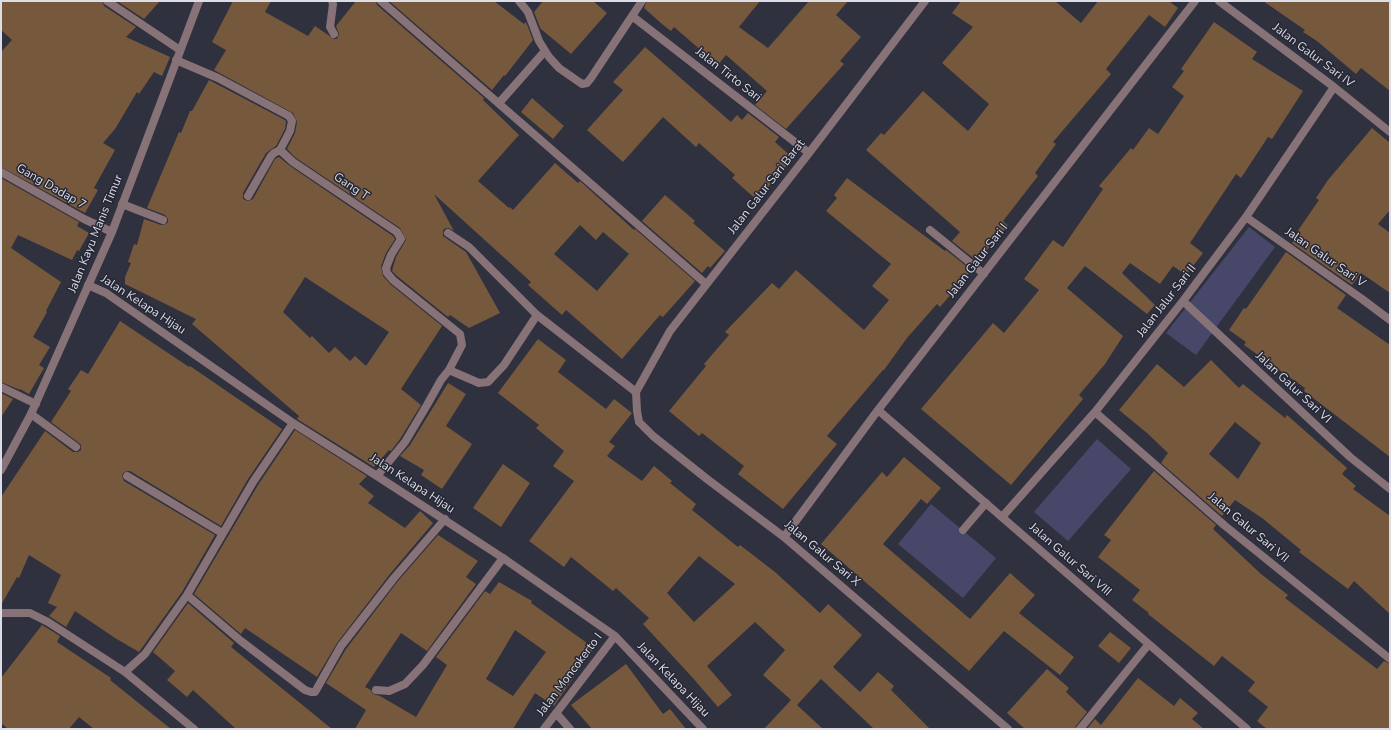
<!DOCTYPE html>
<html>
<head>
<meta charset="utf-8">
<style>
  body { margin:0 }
  #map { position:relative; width:1391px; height:730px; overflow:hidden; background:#30313f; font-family:"Nunito Sans",sans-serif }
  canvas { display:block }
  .frame { position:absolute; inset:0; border:2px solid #dcdde6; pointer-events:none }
</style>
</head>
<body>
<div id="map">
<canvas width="1391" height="730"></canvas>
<div class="frame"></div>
</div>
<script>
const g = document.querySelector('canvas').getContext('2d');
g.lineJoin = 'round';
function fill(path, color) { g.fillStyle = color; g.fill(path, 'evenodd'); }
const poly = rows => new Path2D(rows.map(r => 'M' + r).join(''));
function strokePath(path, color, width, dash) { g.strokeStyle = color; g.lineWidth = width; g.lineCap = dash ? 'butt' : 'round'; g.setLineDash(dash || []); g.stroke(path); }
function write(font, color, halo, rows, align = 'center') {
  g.font = font + ' "Nunito Sans",sans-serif'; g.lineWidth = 3; g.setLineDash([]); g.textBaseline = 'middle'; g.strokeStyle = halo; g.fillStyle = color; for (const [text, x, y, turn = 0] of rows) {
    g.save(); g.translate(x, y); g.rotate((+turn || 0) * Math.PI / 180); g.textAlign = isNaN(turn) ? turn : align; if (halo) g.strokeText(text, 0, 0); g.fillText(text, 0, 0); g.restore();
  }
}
const green = poly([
  [1249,227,1275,247,1196,355,1166,333],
  [1097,439,1131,469,1068,541,1034,512],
  [931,504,996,558,963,598,898,544]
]);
const building = poly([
  [1,1,102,1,104,6,136,27,126,37,170,57,162,76,154,72,139,94,137,92,115,129,103,143,115,150,94,188,98,190,85,213,1,167,1,52,12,40,1,30],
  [117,1,160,1,144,19],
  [233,1,271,1,265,12,308,36,315,26,334,39,337,39,339,34,336,26,356,1,376,1,377,5,484,98,483,100,519,135,478,181,509,208,510,207,513,210,555,163,578,183,580,181,634,230,635,229,695,281,663,317,660,315,622,359,566,310,562,315,528,285,531,282,434,194,454,231,449,228,446,228,443,230,443,236,466,252,500,313,469,328,450,315,448,317,397,276,392,271,396,257,406,240,400,228,296,158,287,149,295,133,297,122,293,113,214,70,226,50,212,42],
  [580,225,596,240,603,232,629,254,597,291,554,254],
  [389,1,494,1,524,24,526,22,533,40,505,76,504,75,492,90],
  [543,1,593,1,607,13,571,54,541,29,541,30,534,12],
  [647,1,760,1,739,27,768,48,809,1,848,1,836,15,861,37,840,61,844,64,786,129,755,105,767,91,726,55,718,65,674,27,671,31,662,24,644,8],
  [961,1,1055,1,1081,23,1098,1,1169,1,1178,8,1165,27,1149,15,1106,69,1111,74,1053,142,1056,144,1035,173,1038,176,1003,221,1008,226,977,261,952,241,960,232,866,150,881,133,884,135,923,91,968,131,989,104,942,63,973,27,952,13],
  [1263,1,1390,1,1390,91,1361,68,1356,74,1317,41,1303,32,1305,30],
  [1214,22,1257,52,1252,59,1303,91,1272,139,1268,137,1241,178,1236,174,1190,243,1203,253,1186,275,1173,266,1160,284,1130,263,1122,273,1155,305,1147,314,1085,266,1067,288,1123,336,1105,364,1079,395,1083,399,1011,485,921,409,993,323,1004,333,1039,290,1024,279,1053,240,1063,247,1103,189,1099,186,1131,148,1133,150,1149,128,1158,134,1184,96,1172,87,1184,71,1181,69],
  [645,47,731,122,737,115,742,120,748,113,779,137,775,142,793,158,757,200,732,178,735,175,699,143,696,147,663,117,623,162,587,130,623,90,613,82],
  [209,80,285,120,286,122,285,129,276,146,266,153,243,193,243,199,248,201,253,199,275,159,279,157,290,166,393,236,395,239,386,253,381,266,383,276,390,284,442,326,401,389,421,405,400,439,391,451,389,450,374,467,297,419,299,416,192,324,196,319,125,284,125,277,131,263,128,262,134,244,137,245,144,219,161,225,166,224,168,222,168,219,165,215,147,208,179,132,181,133,190,111,192,111],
  [305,277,389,332,366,366,355,356,350,361,335,347,329,353,312,336,310,338,283,312],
  [532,98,564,126,553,139,521,112],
  [1372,128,1390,143,1390,210,1378,224,1390,233,1390,293,1361,273,1352,285,1292,243,1298,233,1297,232,1319,200,1316,198,1328,180],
  [1,178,79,222,77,226,89,233,79,251,77,250,72,260,18,235,11,248,61,282,46,311,47,312,33,337,50,347,39,365,44,368,29,394,20,389,20,390,1,382],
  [847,178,945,251,946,250,970,269,970,272,940,307,937,304,907,338,884,370,883,370,827,436,837,444,783,509,738,474,744,466,702,433,699,436,669,411,706,366,704,364,729,335,725,332,772,283,779,289,796,270,864,330,889,300,872,286,891,264,826,211,837,198,834,195],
  [665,195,695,221,693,223,725,251,710,268,708,266,702,273,642,221],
  [1286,252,1346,295,1337,308,1390,345,1390,457,1304,391,1305,388,1244,345,1246,342,1229,330,1244,308,1246,309],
  [120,321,189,367,190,366,282,429,248,479,221,526,130,471,127,471,123,473,122,476,124,481,215,535,182,592,139,652,115,638,75,611,66,627,49,616,57,607,48,603,61,575,29,555,19,578,17,577,1,605,1,497,45,431,73,452,78,452,81,450,81,445,79,443,51,422,71,391,68,389,81,370,88,374],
  [538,339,566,360,558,372,606,409,614,399,632,413,609,442,615,446,607,456,642,481,654,466,672,481,670,483,696,504,692,510,738,547,740,545,775,572,820,613,828,604,862,635,833,667,860,692,878,672,894,686,891,690,930,729,874,729,821,679,797,705,823,729,764,729,791,700,763,675,785,650,755,622,707,666,732,695,718,707,692,677,643,624,649,618,616,588,613,591,571,557,564,567,529,541,574,481,553,466,564,451,536,428,539,425,498,393],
  [699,556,735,584,694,622,667,593],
  [1211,360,1239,388,1243,384,1285,418,1287,415,1347,468,1342,474,1356,486,1353,489,1390,516,1390,614,1354,581,1348,589,1299,552,1301,550,1262,518,1235,500,1222,516,1161,463,1168,453,1147,433,1119,410,1157,364,1184,387],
  [1235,422,1261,443,1238,479,1209,454],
  [448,383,466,394,446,426,472,444,442,489,421,475,424,470,400,456,410,445],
  [1,393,13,399,1,417],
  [295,430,367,476,359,484,374,496,368,503,405,528,420,511,433,523,390,574,337,643,317,677,245,628,241,634,194,594,258,485],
  [904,457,941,488,927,504,921,499,883,544,970,619,1010,573,1035,595,1019,613,1074,657,1060,675,1004,631,969,671,821,544,882,472,887,477],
  [503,464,530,483,501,527,473,508],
  [1154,471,1216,525,1213,529,1261,574,1288,595,1285,598,1377,669,1384,661,1390,664,1390,729,1267,729,1257,721,1268,707,1248,691,1255,682,1222,656,1214,666,1148,614,1149,613,1132,600,1140,590,1098,557,1111,540,1104,535],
  [438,535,478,561,466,577,476,584,427,651,401,633,365,687,371,690,373,694,380,696,416,717,447,665,436,657,485,591,490,594,499,582,532,601,531,603,594,648,554,706,535,693,513,729,355,729,366,710,326,683,346,649,398,581],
  [515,630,546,652,513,696,486,679],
  [188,603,234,643,231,647,332,729,236,729,193,690,187,697,167,680,175,671,153,652],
  [42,625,60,636,57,642,111,678,110,680,171,729,94,729,79,717,69,729,8,729,1,723,1,678],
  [1110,632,1131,648,1119,663,1098,646],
  [626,664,663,714,670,709,686,729,592,729,571,705],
  [1047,669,1069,688,1066,692,1087,712,1076,726,1075,729,1025,729,1007,713],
  [1138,678,1174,706,1180,698,1198,713,1192,719,1204,729,1087,729,1095,719,1101,725]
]);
const service = poly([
  [963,530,986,503],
  [376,690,389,691,405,684,423,665,503,558]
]);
const minor = poly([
  [107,1,180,50],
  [332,1,333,4,330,27,334,34],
  [381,1,706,284],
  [519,1,528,12,539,41,549,57,559,68,582,84,587,83,591,78,642,1],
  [925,1,809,153,670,331,636,392,637,411,639,422,653,436,707,479,784,537,1008,729],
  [1219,1,1334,87,1390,132],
  [632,16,809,153],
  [176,60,218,78,289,116,292,121,290,131,280,150,293,162,397,232,401,239,391,255,386,268,387,273,393,280,460,334,462,345,449,370],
  [499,103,545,51],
  [1,172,84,219,112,232],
  [248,196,271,156,274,153,280,150],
  [122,204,163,220],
  [1246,217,1362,299,1390,320],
  [930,230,984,274],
  [448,233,469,247,537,315,636,392],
  [88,285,106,293,293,423,377,476,503,558,615,636,703,729],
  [1183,301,1350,457,1390,489],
  [1,387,36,404],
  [878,410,1247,729],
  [1095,412,1224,525,1390,659],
  [31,414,76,447],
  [127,476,222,533],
  [377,476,405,442,427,405,441,380,449,370,479,383,488,382,504,365,537,315],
  [1002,517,1095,412,1183,301,1246,217,1334,87],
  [784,537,878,410,1195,1],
  [187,595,241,641,305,690,311,692,315,692,341,646,394,578,445,519],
  [1,613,30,613,48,622,125,672,194,729],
  [125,672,145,654,187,595,253,482,293,423],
  [556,713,570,729],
  [544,729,615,636],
  [1080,729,1148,645]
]);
const tertiary = poly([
  [1,470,31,414,112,232,199,1]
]);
const streetNames = [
  ["Jalan Galur Sari IV",1313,56,37],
  ["Jalan Tirto Sari",728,75,38],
  ["Gang Dadap 7",51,187,30],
  ["Gang T",351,187,34],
  ["Jalan Galur Sari Barat",767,187,-52],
  ["Jalan Kayu Manis Timur",96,234,-68],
  ["Jalan Galur Sari V",1325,258,35],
  ["Jalan Galur Sari I",978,261,-52],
  ["Jalan Jalur Sari II",1167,301,-52],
  ["Jalan Kelapa Hijau",143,305,33],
  ["Jalan Galur Sari VI",1293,388,43],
  ["Jalan Kelapa Hijau",412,484,33],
  ["Jalan Galur Sari VII",1248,528,40],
  ["Jalan Galur Sari X",822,554,40],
  ["Jalan Galur Sari VIII",1070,560,41],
  ["Jalan Moncokerto I",570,675,-53],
  ["Jalan Kelapa Hijau",673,680,46]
];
fill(green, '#474869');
fill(building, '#76583d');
strokePath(service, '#877377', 8);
strokePath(minor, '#877377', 8);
strokePath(tertiary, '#877377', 8);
write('12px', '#dcdde6', '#262735', streetNames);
</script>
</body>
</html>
